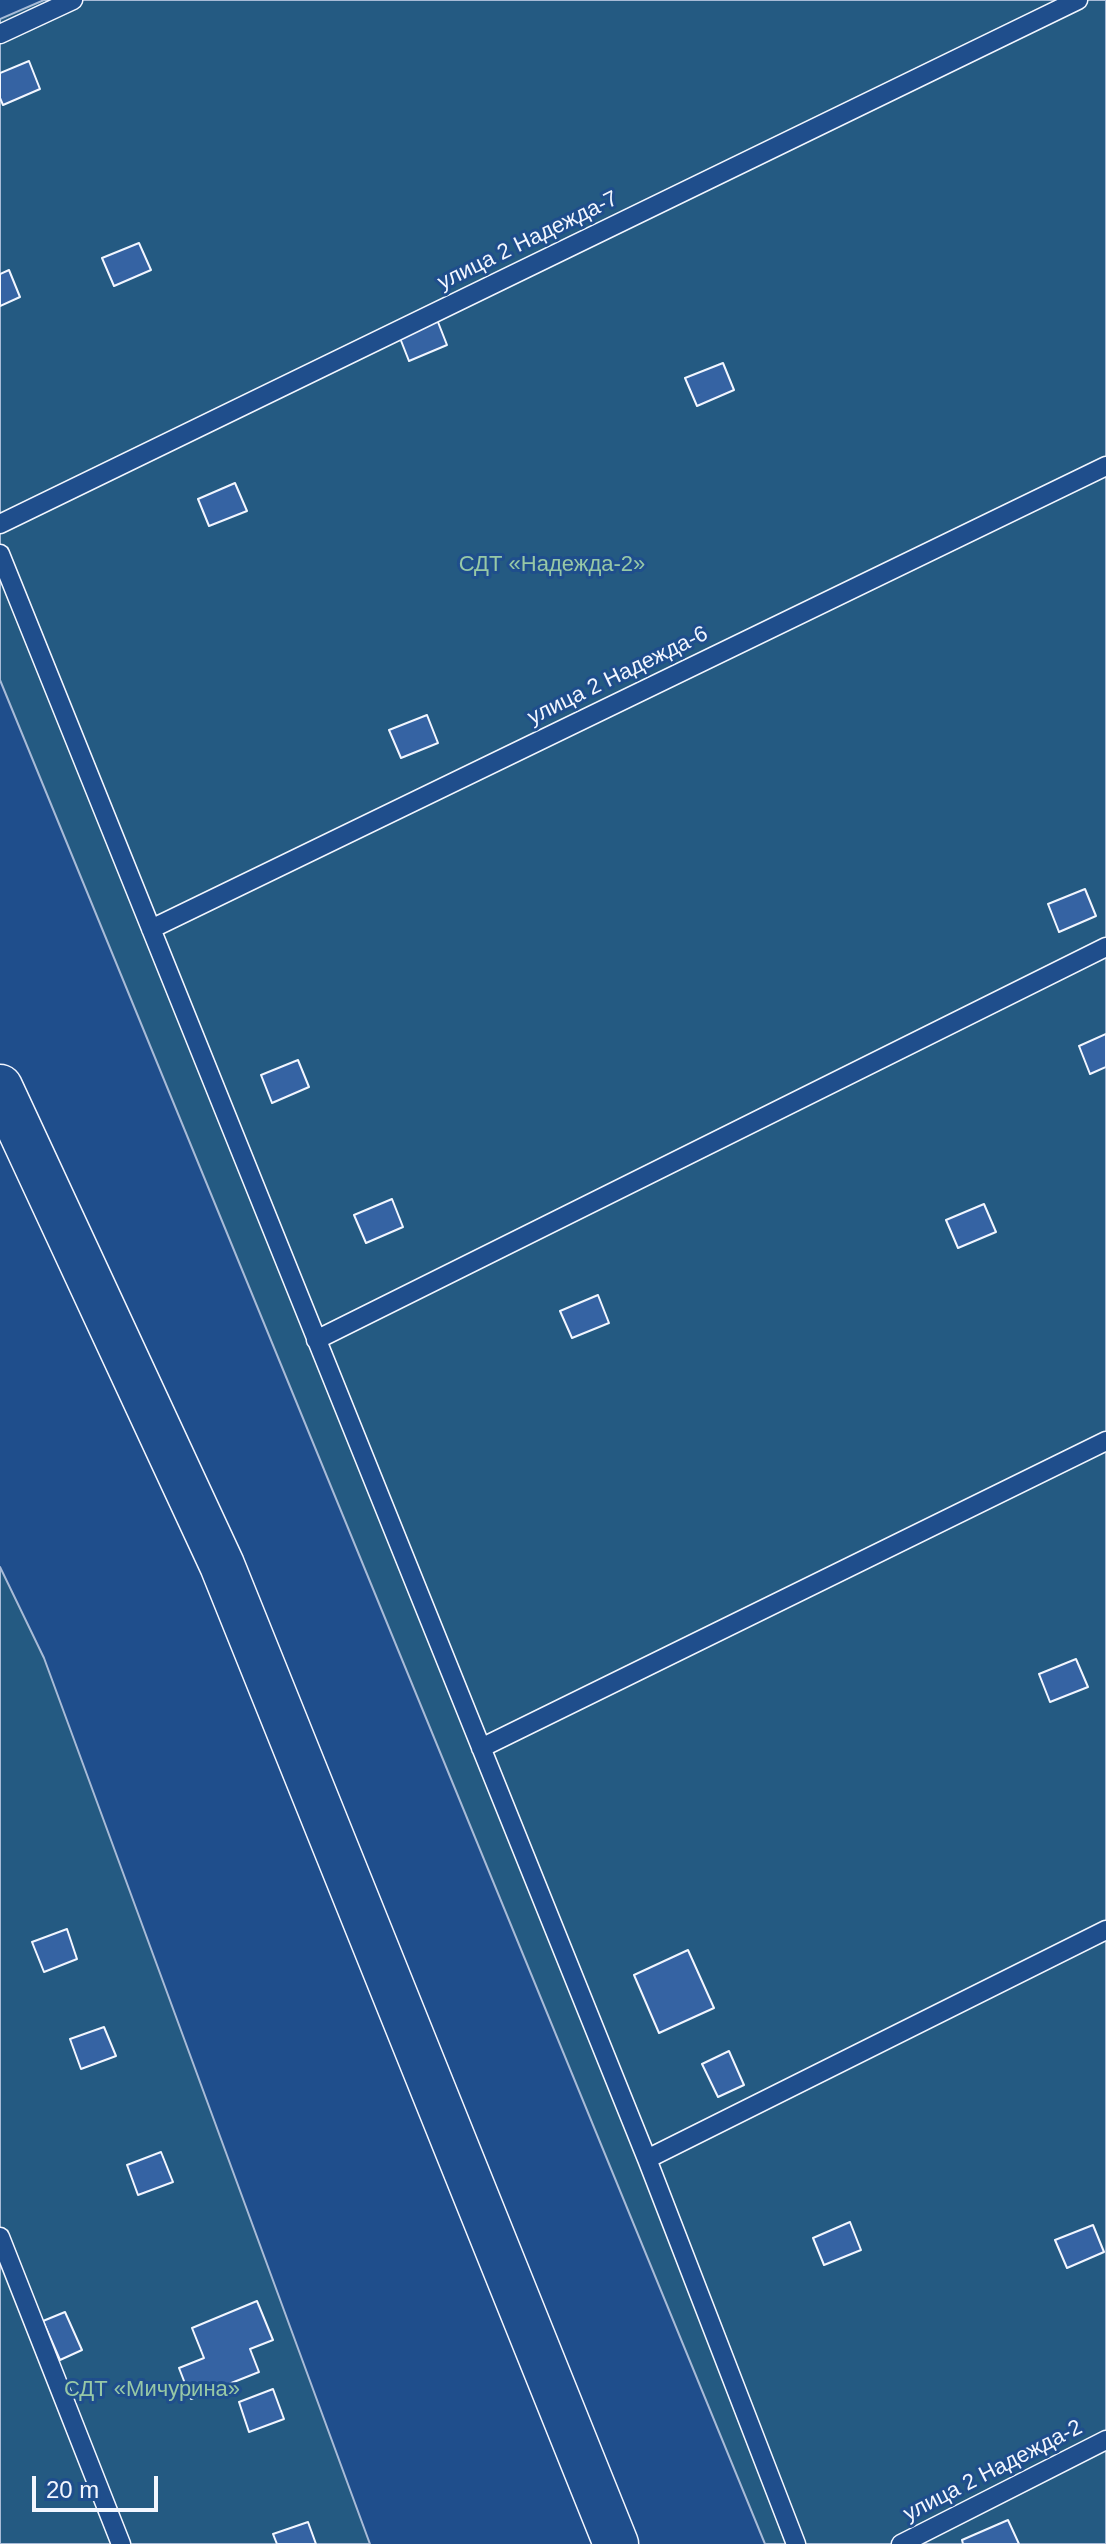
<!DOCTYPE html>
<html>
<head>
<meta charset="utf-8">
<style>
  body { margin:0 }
  #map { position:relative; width:1106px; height:2544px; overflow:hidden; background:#1f4e8c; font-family:Helvetica,sans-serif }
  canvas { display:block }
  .scale { position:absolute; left:32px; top:2476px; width:126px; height:36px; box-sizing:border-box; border:4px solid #f2f6ff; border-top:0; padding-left:10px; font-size:24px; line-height:28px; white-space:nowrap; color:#f2f6ff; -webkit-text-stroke:6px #1f4e8c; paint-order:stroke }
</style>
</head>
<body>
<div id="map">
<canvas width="1106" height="2544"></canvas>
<div class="scale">20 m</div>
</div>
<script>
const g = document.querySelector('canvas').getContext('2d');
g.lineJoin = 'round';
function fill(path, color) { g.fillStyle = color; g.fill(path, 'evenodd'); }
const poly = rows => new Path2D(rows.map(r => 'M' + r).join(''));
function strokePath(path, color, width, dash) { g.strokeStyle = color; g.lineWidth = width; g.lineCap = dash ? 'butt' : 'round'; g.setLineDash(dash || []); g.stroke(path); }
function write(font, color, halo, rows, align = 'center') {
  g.font = font + ' Helvetica,sans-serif'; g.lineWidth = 6; g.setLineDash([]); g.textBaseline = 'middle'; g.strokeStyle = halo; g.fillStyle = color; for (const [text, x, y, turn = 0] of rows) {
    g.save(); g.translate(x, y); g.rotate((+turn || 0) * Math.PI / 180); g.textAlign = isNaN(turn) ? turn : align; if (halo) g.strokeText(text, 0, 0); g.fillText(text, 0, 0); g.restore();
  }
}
const green = poly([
  [44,0,1106,0,1106,2544,765,2544,0,680,0,19,44,0],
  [0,1567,44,1658,370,2544,0,2544,0,1567]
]);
const building = poly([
  [29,61,40,89,3,105,0,98,0,73,29,61],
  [139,243,151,270,114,286,102,258,139,243],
  [9,270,20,297,0,306,0,274,9,270],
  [436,317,447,345,409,361,398,333,436,317],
  [723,363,734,390,697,406,685,378,723,363],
  [235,483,247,511,209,526,198,499,235,483],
  [427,715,438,743,401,758,389,730,427,715],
  [1085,889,1096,916,1059,932,1048,904,1085,889],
  [1106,1034,1106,1067,1090,1074,1079,1046,1106,1034],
  [298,1060,309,1087,272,1103,261,1075,298,1060],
  [392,1199,403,1227,366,1243,354,1215,392,1199],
  [984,1204,996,1232,958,1248,946,1220,984,1204],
  [598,1295,609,1323,572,1338,560,1311,598,1295],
  [1076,1659,1088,1687,1050,1702,1039,1674,1076,1659],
  [67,1929,77,1959,44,1972,32,1942,67,1929],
  [688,1950,714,2008,659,2033,634,1975,688,1950],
  [104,2027,116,2056,81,2069,70,2039,104,2027],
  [729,2051,744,2085,718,2097,702,2064,729,2051],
  [161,2152,173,2182,138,2195,127,2165,161,2152],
  [850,2222,861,2250,824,2265,813,2238,850,2222],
  [1093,2225,1104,2252,1067,2268,1055,2240,1093,2225],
  [257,2301,273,2340,250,2349,259,2372,191,2399,179,2368,204,2358,192,2328,257,2301],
  [65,2312,82,2350,60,2360,43,2321,65,2312],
  [273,2389,284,2419,249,2432,239,2402,273,2389],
  [1008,2520,1019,2544,963,2544,962,2540,1008,2520],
  [308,2522,316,2544,277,2544,273,2534,308,2522]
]);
const service = poly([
  [0,34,73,0],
  [0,524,1078,0],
  [0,554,647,2159,796,2544],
  [151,929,1106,466],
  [316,1340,1106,947],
  [481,1748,1106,1441],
  [647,2159,1106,1930],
  [0,2237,121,2544],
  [901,2544,1106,2440]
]);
const tertiary = poly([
  [0,1087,222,1565,616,2544]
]);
const streetNames = [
  ["улица 2 Надежда-7",528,241,-26],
  ["улица 2 Надежда-6",618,676,-26],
  ["улица 2 Надежда-2",993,2471,-27]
];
const parkNames = [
  ["СДТ «Надежда-2»",552,565],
  ["СДТ «Мичурина»",152,2390]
];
fill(green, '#245a82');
strokePath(green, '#a8bbd7', 2);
fill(building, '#3563a3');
strokePath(building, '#f2f6ff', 2);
strokePath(service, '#f2f6ff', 21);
strokePath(tertiary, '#f2f6ff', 47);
strokePath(service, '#1f4e8c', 18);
strokePath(tertiary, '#1f4e8c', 44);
write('22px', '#f2f6ff', '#1f4e8c', streetNames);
write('22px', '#97c8a6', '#1f4e8c', parkNames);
</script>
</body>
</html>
